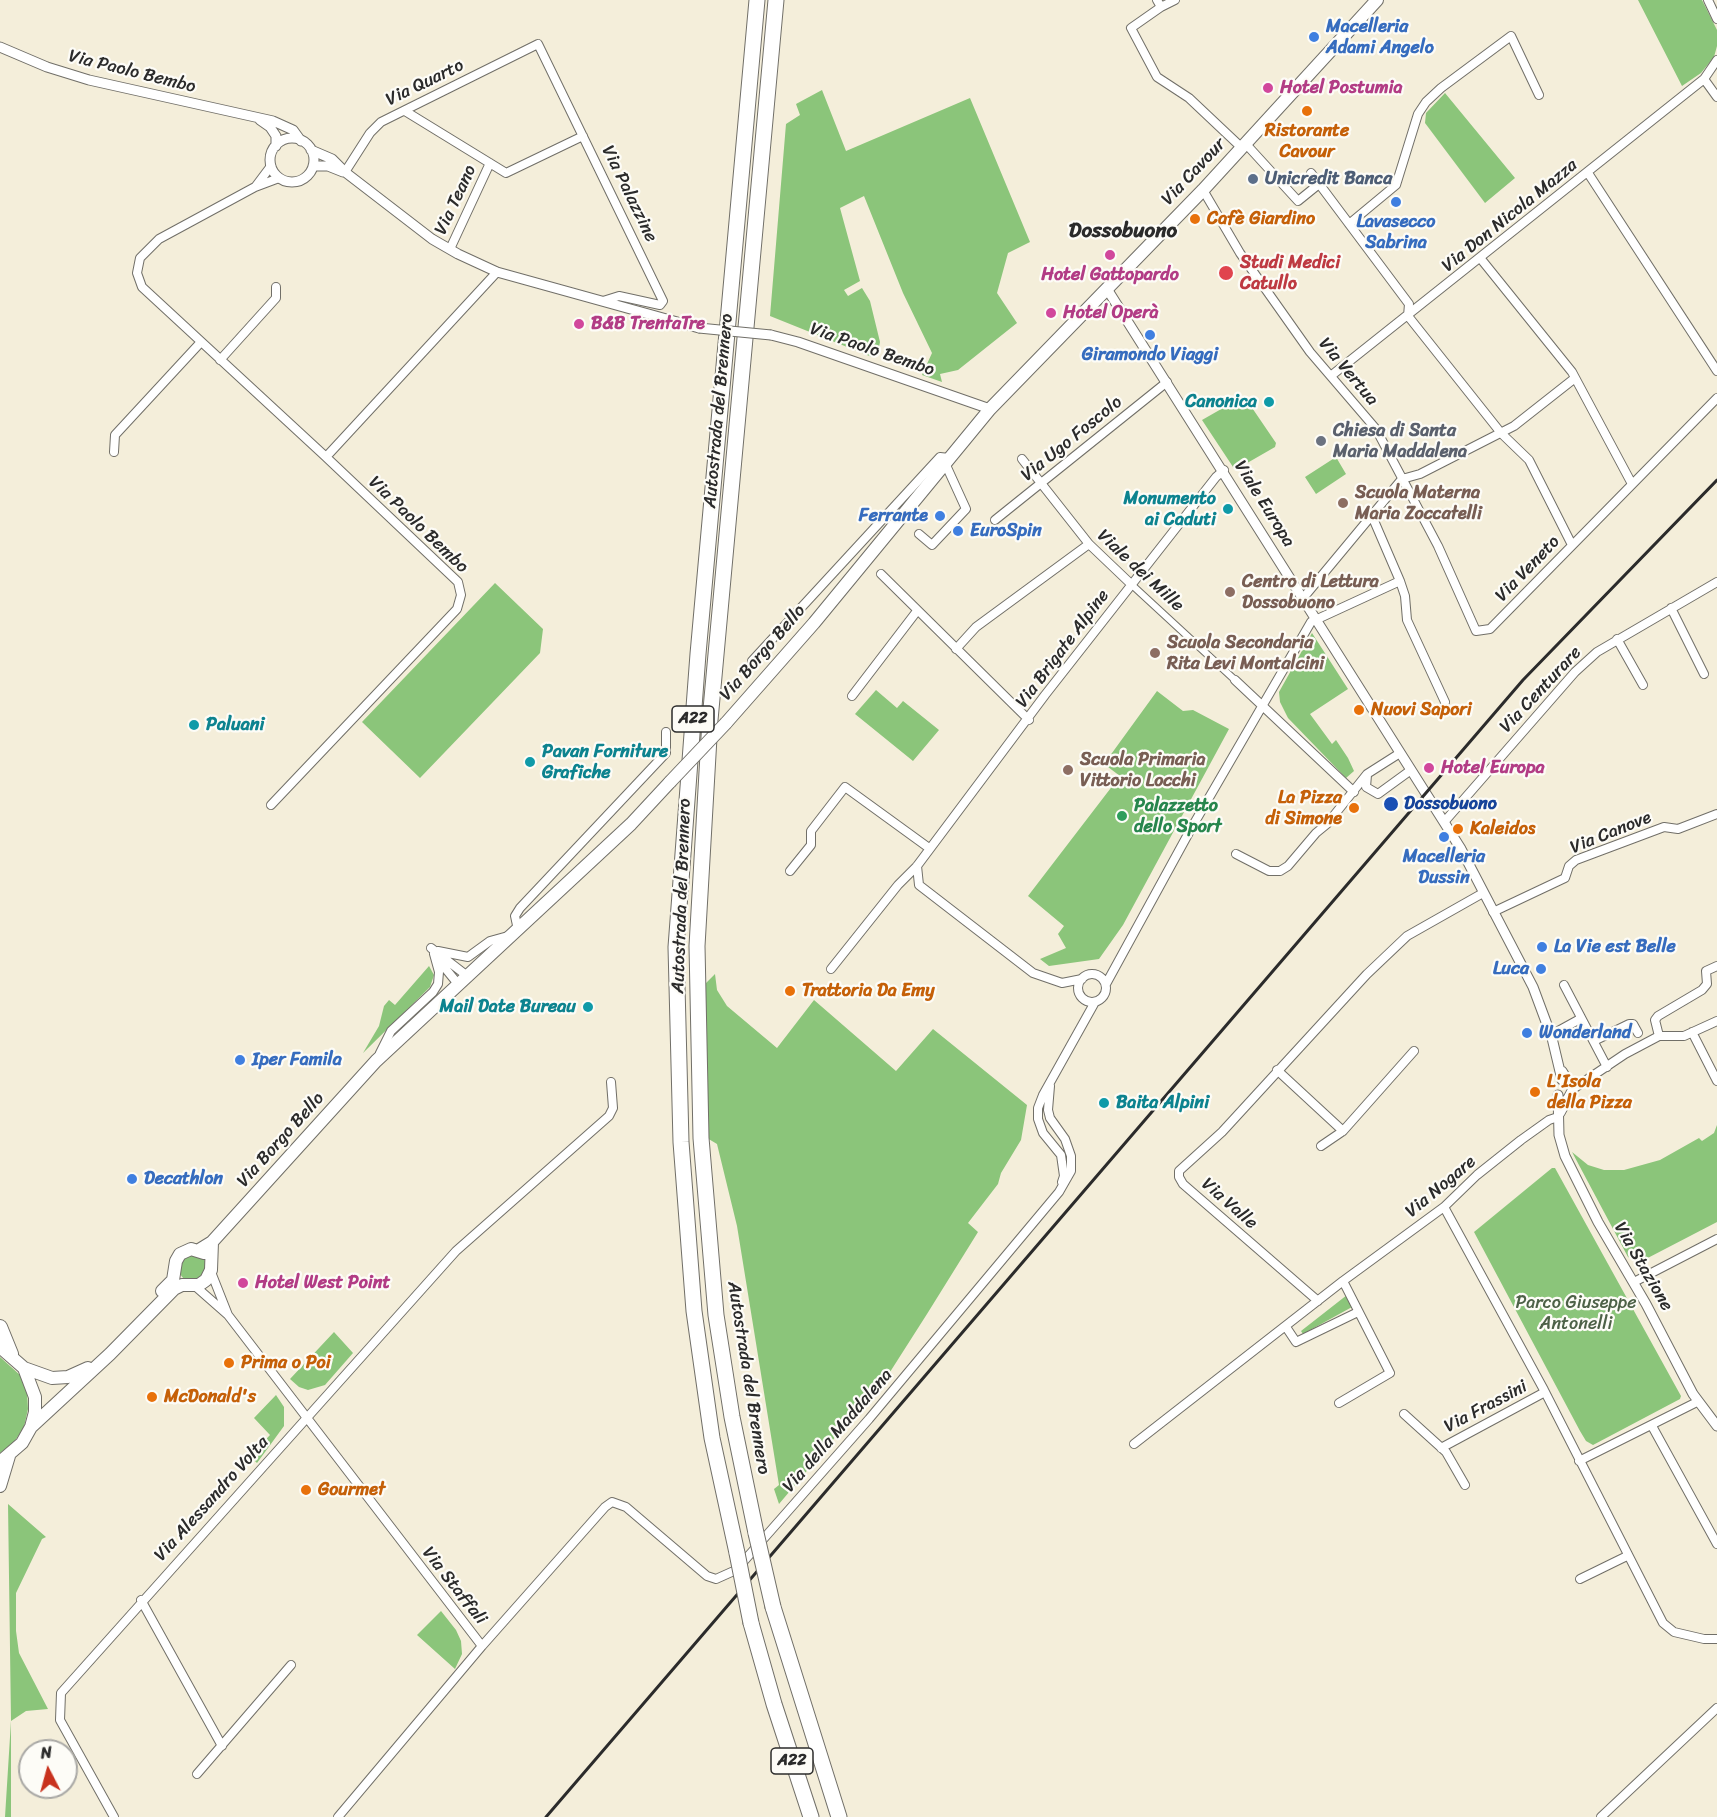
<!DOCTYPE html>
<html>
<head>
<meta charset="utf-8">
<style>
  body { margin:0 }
  #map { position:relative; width:1717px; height:1817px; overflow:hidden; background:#f4eeda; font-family:Sriracha,sans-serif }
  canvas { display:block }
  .north { position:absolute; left:18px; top:1739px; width:60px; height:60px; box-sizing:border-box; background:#fdfcf7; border:2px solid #a9a8a5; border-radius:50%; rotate:354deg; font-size:16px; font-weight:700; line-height:24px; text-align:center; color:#2b2b2b }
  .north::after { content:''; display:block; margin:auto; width:21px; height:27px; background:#c8321e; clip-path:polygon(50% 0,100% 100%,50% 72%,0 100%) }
</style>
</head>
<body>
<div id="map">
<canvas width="1717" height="1817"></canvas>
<div class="north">N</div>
</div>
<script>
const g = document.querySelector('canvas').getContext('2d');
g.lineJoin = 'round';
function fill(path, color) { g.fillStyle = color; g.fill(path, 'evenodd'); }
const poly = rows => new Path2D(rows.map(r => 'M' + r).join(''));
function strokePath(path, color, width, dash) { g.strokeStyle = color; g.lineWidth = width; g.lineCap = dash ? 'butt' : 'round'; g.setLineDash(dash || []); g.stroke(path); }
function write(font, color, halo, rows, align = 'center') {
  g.font = font + ' Sriracha,sans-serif'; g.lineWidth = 4.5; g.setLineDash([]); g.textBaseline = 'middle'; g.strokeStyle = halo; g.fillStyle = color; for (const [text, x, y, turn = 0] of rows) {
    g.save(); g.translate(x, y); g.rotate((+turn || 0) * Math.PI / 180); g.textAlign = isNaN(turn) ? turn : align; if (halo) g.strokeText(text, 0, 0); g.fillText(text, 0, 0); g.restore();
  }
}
const green = poly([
  [1638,0,1702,0,1717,30,1717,46,1714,57,1701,73,1682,86],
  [822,90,846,151,970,98,1030,242,1008,253,997,293,1017,323,958,370,940,374,942,382,922,375,932,353,903,293,864,196,840,208,860,281,844,290,848,296,862,288,870,301,880,342,878,352,872,357,770,316,786,124,800,115,796,104],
  [1445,93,1515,178,1485,203,1425,123,1426,113],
  [1244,396,1276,443,1275,447,1235,470,1202,420],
  [1336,457,1346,474,1316,494,1305,477],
  [495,583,543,629,540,653,420,778,362,722],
  [1312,633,1348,689,1310,714,1332,744,1336,740,1348,758,1354,771,1346,778,1288,718,1280,702,1279,692],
  [876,690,897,708,903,701,939,730,913,761,855,714],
  [1157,691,1183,711,1193,710,1229,729,1123,925,1099,959,1049,966,1040,959,1066,948,1058,934,1064,926,1028,896,1120,776,1104,764],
  [429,966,434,975,430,987,363,1053,379,1026,384,1006,389,1000,395,1005],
  [715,974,717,990,727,1006,777,1048,814,1000,896,1071,933,1029,1027,1105,1021,1140,1001,1173,998,1184,968,1223,978,1232,927,1314,890,1372,779,1504,774,1489,779,1485,737,1226,717,1144,707,1138,704,1056,706,983],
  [1717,1125,1717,1222,1640,1262,1628,1257,1572,1152,1588,1165,1604,1170,1624,1170,1660,1160,1699,1138,1702,1141,1714,1133],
  [1552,1168,1555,1168,1681,1396,1680,1399,1593,1445,1586,1441,1580,1431,1474,1232],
  '179 1268a14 14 0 1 1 28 0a14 14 0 1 1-28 0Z',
  [1347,1295,1352,1307,1303,1334,1301,1331],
  [334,1332,353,1353,325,1385,308,1390,299,1387,290,1379],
  [0,1357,20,1375,27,1391,28,1409,24,1427,14,1442,0,1453],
  [276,1395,284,1407,284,1426,257,1463,250,1456,270,1435,254,1418],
  [8,1504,46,1537,42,1539,16,1593,16,1631,19,1653,48,1709,26,1711,11,1721,11,1817,5,1817,11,1721],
  [441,1611,456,1630,461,1641,462,1654,455,1669,417,1635]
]);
const pedestrian = poly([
  [1132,585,1235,680]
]);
const minor = poly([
  [1157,0,1161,7,1131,28,1157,77,1189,98,1242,148],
  [1708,0,1717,19],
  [1161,7,1175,0],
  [1704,79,1717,97],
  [405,111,506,173,583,136],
  [1245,143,1298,201,1319,184],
  [345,172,370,133,381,122,538,44,663,301,660,305,619,296,603,301],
  [1311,173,1409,304,1408,316],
  [1588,173,1717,371],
  [279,178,255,187,159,239,140,258,137,273,142,287,326,457],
  [256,186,271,166],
  [1203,190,1240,253,1310,352,1376,429,1438,546,1476,631,1490,629,1717,398],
  [1349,224,1396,185,1418,114,1426,102,1441,88,1511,36,1539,95],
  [450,249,490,163],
  [1481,259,1572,372,1632,484],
  [1408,316,1501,433,1529,460,1572,545],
  [220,360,276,298,276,287],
  [1332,375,1704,79,1717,60],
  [114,452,115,435,201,342],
  [1022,459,1089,544,1132,585],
  [1402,479,1420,474,1514,426,1575,378],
  [995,520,1167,382],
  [919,534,932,545,966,509,945,463],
  [881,574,1029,720],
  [1400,581,1405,596,1407,620,1445,702],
  [1304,597,1402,479],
  [1671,608,1704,674],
  [1617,639,1643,685],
  [956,649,976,627,1089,544],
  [752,661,940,457,949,458],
  [1235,680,1354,792],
  [852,696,917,611],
  [1367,775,1366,787,1378,794,1411,770],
  [271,805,457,609,461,595,458,582,326,457,497,272],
  [1445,821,1575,672,1597,652,1717,582],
  [1236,854,1269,871,1280,871,1288,866,1316,833,1327,824,1367,774,1400,753],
  [917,866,919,885,1033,973,1062,983,1082,979],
  [790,871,811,845,811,831,845,787,929,848],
  [1493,912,1565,878,1569,866,1576,860,1664,827,1678,829,1717,814],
  [518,930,515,916,520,908,666,753,666,732],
  [431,948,466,975],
  [438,951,468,957,490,941,508,936],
  [436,957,458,984],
  [831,969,898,885,917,866,1045,695,1216,477,1224,470],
  '1078 988a14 14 0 1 1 28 0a14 14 0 1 1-28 0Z',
  [1106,984,1192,827,1311,622,1400,581,1372,516],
  [1564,985,1607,1067],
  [1692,1032,1717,1081],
  [1551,1035,1580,1019],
  [1659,1036,1655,1020,1658,1016,1702,990,1707,984,1706,971,1717,966],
  [1594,1041,1629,1024,1633,1024,1638,1033],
  [380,1053,391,1031,433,992,438,984,439,972,434,954],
  [1277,1070,1343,1131],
  [1573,1089,1625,1054,1659,1036,1684,1036,1717,1021],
  [1321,1146,1343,1131,1414,1051],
  [1062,1182,1064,1176,1061,1155,1043,1133,1038,1119,1038,1108,1043,1095,1095,1002],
  [1444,1207,1544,1390,1663,1623,1674,1632,1704,1639,1717,1639],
  [1634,1282,1717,1239],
  [195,1286,228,1315,211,1272],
  [1318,1301,1183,1184,1179,1177,1179,1171,1222,1132,1367,974,1407,936,1483,893],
  [228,1315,482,1646],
  [1286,1327,1296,1342,1358,1312],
  [1339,1403,1390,1373,1343,1281],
  [1404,1414,1446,1452,1465,1485],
  [1652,1426,1717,1544],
  [1134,1444,1343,1281,1444,1207,1477,1175,1521,1140,1549,1120,1558,1117],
  [1441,1448,1545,1392],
  [1579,1461,1697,1402],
  [1580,1579,1627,1556],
  [141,1600,222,1746],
  [197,1774,291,1665],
  [114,1817,60,1720,61,1693,456,1251,609,1116,613,1108,611,1082],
  [338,1817,482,1646,605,1507,612,1502,626,1507,707,1576,716,1579,736,1570,869,1419,1059,1192,1071,1171,1071,1156,1065,1139,1050,1118,1048,1110,1050,1086],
  [1601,1817,1717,1708]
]);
const tertiary = poly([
  [0,47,47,67,89,80,273,121,293,130,301,141],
  [260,120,270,127,276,136,276,146],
  '270 160a22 22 0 1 1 44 0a22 22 0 1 1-44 0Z',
  [311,150,332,159,345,172,432,239,458,254,497,272,699,328],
  [313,166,328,166,343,172],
  [1107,289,1461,849,1533,987,1552,1038,1562,1080],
  [771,335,798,342,990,409],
  [1558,1095,1559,1135,1565,1156,1598,1222,1646,1304,1693,1394,1717,1426],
  [1560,1113,1573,1089,1562,1071]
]);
const primary = poly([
  [726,723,814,623,990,409,1203,190,1377,0],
  [199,1250,212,1242,376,1061,631,824,670,782],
  [162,1291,173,1280,176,1261,180,1254,191,1249,204,1253],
  [0,1347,24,1368,35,1397,35,1412,31,1427,22,1443,0,1462],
  [24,1368,52,1378,68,1377,88,1368],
  [31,1427,110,1354,174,1289,182,1285,199,1285,206,1280,211,1270,212,1242],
  [0,1486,9,1456]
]);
const trunk = poly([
  [0,1327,11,1354]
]);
const motorway = poly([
  [756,1533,732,1417,716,1315,701,1138,697,946,710,720,776,0],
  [737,1553,712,1438,694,1311,681,1142,676,947,698,654,757,0],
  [773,1607,839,1817],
  [751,1623,774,1704,811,1817]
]);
const rail = poly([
  [546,1817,1523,680,1717,480]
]);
const tertiaryBridge = poly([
  [699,328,771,335]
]);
const primaryBridge = poly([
  [670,782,726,723]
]);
const motorwayBridge = poly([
  [756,1533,773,1607],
  [737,1553,751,1623]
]);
const markers = [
  [1314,37,6,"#3f7fe0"],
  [1268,88,6,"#d1479c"],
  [1307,111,6,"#e8710a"],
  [1253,179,6,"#5c6f8a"],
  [1396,202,6,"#3f7fe0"],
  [1195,219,6,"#e8710a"],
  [1110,255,6,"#d1479c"],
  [1226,273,8,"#e0444e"],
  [1051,313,6,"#d1479c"],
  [579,324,6,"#d1479c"],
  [1150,335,6,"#3f7fe0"],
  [1269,402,6,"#0f9aa8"],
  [1321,441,6,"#6b7280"],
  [1343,503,6,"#8d6e63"],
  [1228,509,6,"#0f9aa8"],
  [940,516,6,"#3f7fe0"],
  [958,531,6,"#3f7fe0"],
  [1230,592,6,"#8d6e63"],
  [1155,653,6,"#8d6e63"],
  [1359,710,6,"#e8710a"],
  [194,725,6,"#0f9aa8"],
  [530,762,6,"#0f9aa8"],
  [1429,768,6,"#d1479c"],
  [1068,770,6,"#8d6e63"],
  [1391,804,8,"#1a4fb4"],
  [1354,808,6,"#e8710a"],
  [1122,816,6,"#2e9e5b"],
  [1458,829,6,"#e8710a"],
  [1444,837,6,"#3f7fe0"],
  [1542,947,6,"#3f7fe0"],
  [1541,969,6,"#3f7fe0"],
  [790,991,6,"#e8710a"],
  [588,1007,6,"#0f9aa8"],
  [1527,1033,6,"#3f7fe0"],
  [240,1060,6,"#3f7fe0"],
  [1535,1092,6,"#e8710a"],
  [1104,1103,6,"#0f9aa8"],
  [132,1179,6,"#3f7fe0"],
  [243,1283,6,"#d1479c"],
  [229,1363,6,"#e8710a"],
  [152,1397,6,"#e8710a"],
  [306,1490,6,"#e8710a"]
];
const shields = [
  [693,719,42],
  [792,1761,42]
];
const shieldNames = [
  ["A22",693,719],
  ["A22",792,1761]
];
const shopNames = [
  ["Macelleria",1326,27],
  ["Adami Angelo",1326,48],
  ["Lavasecco",1396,222,"center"],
  ["Sabrina",1396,243,"center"],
  ["Giramondo Viaggi",1150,355,"center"],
  ["Ferrante",928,516,"right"],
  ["EuroSpin",970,531],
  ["Macelleria",1444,857,"center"],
  ["Dussin",1444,878,"center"],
  ["La Vie est Belle",1554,947],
  ["Luca",1529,969,"right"],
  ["Wonderland",1539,1033],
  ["Iper Famila",252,1060],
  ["Decathlon",144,1179]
];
const streetNames = [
  ["Via Paolo Bembo",132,72,14],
  ["Via Quarto",425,83,-26],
  ["Via Cavour",1194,172,-47],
  ["Via Palazzine",629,194,64],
  ["Via Teano",456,200,-65],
  ["Via Don Nicola Mazza",1510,216,-39],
  ["Via Paolo Bembo",872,350,19],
  ["Via Vertua",1348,372,50],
  ["Autostrada del Brennero",719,411,-85],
  ["Via Ugo Foscolo",1072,439,-39],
  ["Viale Europa",1264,504,58],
  ["Via Paolo Bembo",418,525,44],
  ["Via Veneto",1528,569,-46],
  ["Viale dei Mille",1140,571,43],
  ["Via Brigate Alpine",1063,649,-53],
  ["Via Borgo Bello",763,653,-49],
  ["Via Centurare",1541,690,-47],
  ["Via Canove",1611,833,-22],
  ["Autostrada del Brennero",682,896,-88],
  ["Via Borgo Bello",281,1140,-48],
  ["Via Nogare",1441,1187,-40],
  ["Via Valle",1229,1204,41],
  ["Via Stazione",1643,1267,60],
  ["Autostrada del Brennero",748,1378,81],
  ["Via Frassini",1486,1407,-28],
  ["Via della Maddalena",838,1431,-49],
  ["Via Alessandro Volta",212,1499,-48],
  ["Via Staffali",454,1586,52]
];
const hotelNames = [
  ["Hotel Postumia",1280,88],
  ["Hotel Gattopardo",1110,275,"center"],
  ["Hotel Operà",1063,313],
  ["B&B TrentaTre",591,324],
  ["Hotel Europa",1441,768],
  ["Hotel West Point",255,1283]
];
const foodNames = [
  ["Ristorante",1307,131,"center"],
  ["Cavour",1307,152,"center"],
  ["Cafè Giardino",1207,219],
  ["Nuovi Sapori",1371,710],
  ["La Pizza",1342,798,"right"],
  ["di Simone",1342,819,"right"],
  ["Kaleidos",1470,829],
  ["Trattoria Da Emy",802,991],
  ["L'Isola",1547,1082],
  ["della Pizza",1547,1103],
  ["Prima o Poi",241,1363],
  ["McDonald's",164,1397],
  ["Gourmet",318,1490]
];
const serviceNames = [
  ["Unicredit Banca",1265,179]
];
const healthNames = [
  ["Studi Medici",1240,263],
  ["Catullo",1240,284]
];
const cultureNames = [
  ["Canonica",1257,402],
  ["Monumento",1216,499],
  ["ai Caduti",1216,520],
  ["Paluani",206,725,"left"],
  ["Pavan Forniture",542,752,"left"],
  ["Grafiche",542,773,"left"],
  ["Mail Date Bureau",576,1007],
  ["Baita Alpini",1116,1103,"left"]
];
const worshipNames = [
  ["Chiesa di Santa",1333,431],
  ["Maria Maddalena",1333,452]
];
const educationNames = [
  ["Scuola Materna",1355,493],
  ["Maria Zoccatelli",1355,514],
  ["Centro di Lettura",1242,582],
  ["Dossobuono",1242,603],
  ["Scuola Secondaria",1167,643],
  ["Rita Levi Montalcini",1167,664],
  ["Scuola Primaria",1080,760],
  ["Vittorio Locchi",1080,781]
];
const transitNames = [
  ["Dossobuono",1404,804]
];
const leisureNames = [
  ["Palazzetto",1134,806],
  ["dello Sport",1134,827]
];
const parkNames = [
  ["Parco Giuseppe",1576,1303],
  ["Antonelli",1576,1324]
];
const quarterNames = [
  ["Dossobuono",1123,232]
];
fill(green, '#8bc57a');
strokePath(pedestrian, '#716f68', 8);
strokePath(minor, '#716f68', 10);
strokePath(tertiary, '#716f68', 11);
strokePath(primary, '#716f68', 14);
strokePath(trunk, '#716f68', 16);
strokePath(motorway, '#716f68', 17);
strokePath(pedestrian, '#fff', 6);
strokePath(minor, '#fff', 8);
strokePath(tertiary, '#fff', 9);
strokePath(primary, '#fff', 12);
strokePath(trunk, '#fff', 14);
strokePath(motorway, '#fff', 15);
strokePath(rail, '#2b2b2b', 3);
strokePath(tertiaryBridge, '#716f68', 11, []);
strokePath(primaryBridge, '#716f68', 14, []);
strokePath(motorwayBridge, '#716f68', 17, []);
strokePath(tertiaryBridge, '#fff', 9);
strokePath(primaryBridge, '#fff', 12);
strokePath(motorwayBridge, '#fff', 15);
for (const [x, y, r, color] of markers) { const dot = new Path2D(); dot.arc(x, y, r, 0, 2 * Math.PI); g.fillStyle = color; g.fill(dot); strokePath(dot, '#fdfcf7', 2); }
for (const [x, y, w] of shields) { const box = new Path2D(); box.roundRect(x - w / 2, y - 13, w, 26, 4.5); g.fillStyle = '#fdfcf7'; g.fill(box); strokePath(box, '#2b2b2b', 1.5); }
write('bold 16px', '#2b2b2b', null, shieldNames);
write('bold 18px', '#366cbe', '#fdfcf7', shopNames, 'left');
write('18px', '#2b2b2b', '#fdfcf7', streetNames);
write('bold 18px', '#b23c85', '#fdfcf7', hotelNames, 'left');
write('bold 18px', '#c56008', '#fdfcf7', foodNames, 'left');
write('bold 18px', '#4e5e75', '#fdfcf7', serviceNames, 'left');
write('bold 18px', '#be3a42', '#fdfcf7', healthNames, 'left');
write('bold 18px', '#0d838f', '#fdfcf7', cultureNames, 'right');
write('bold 18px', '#5b616d', '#fdfcf7', worshipNames, 'left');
write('bold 18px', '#785e54', '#fdfcf7', educationNames, 'left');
write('bold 18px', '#164399', '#fdfcf7', transitNames, 'left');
write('bold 18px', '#27864d', '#fdfcf7', leisureNames, 'left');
write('18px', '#4d6147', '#fdfcf7', parkNames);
write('bold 21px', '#2b2b2b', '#fdfcf7', quarterNames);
</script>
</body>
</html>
